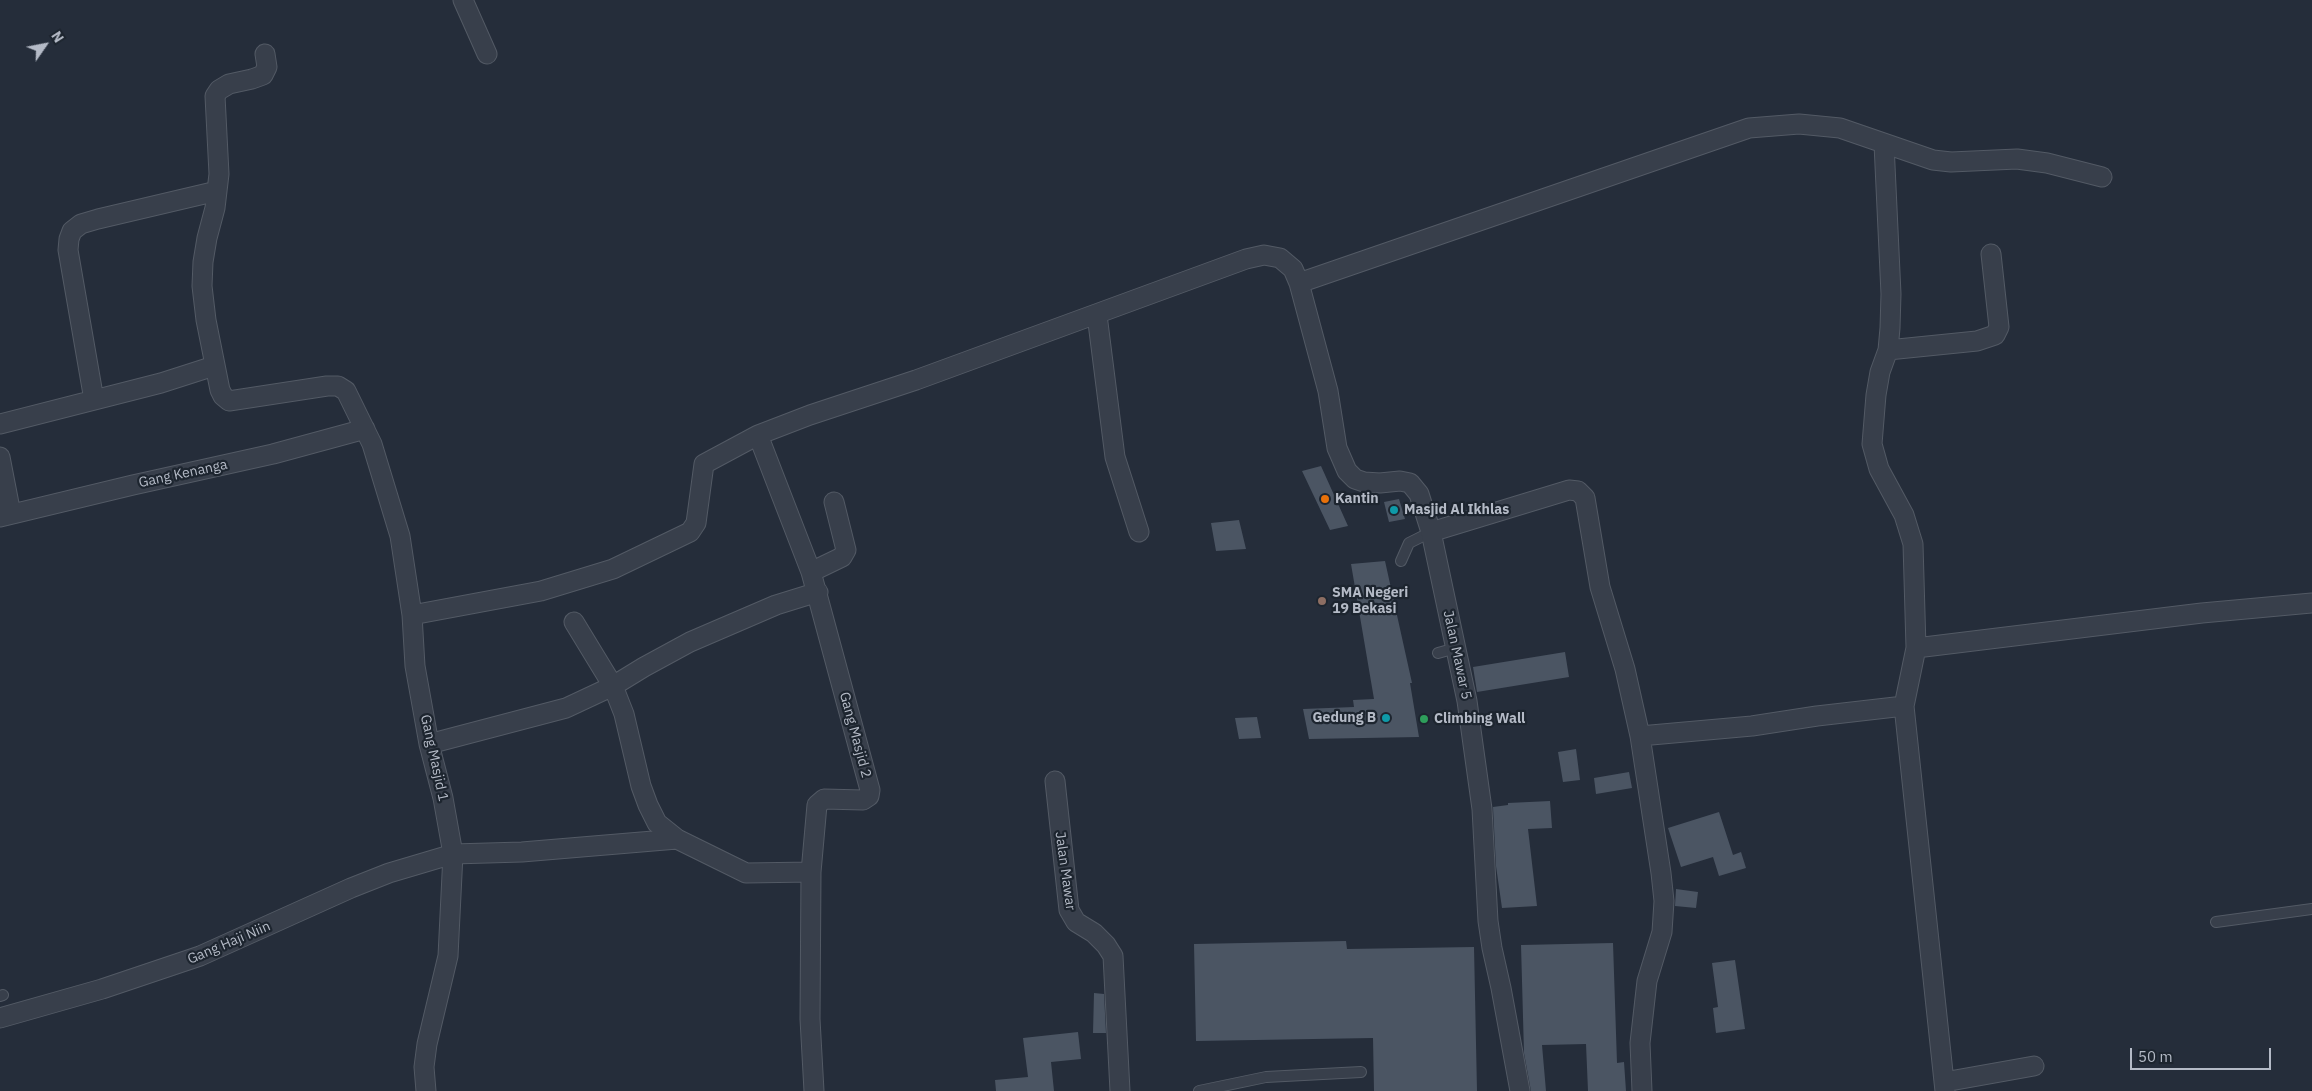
<!DOCTYPE html>
<html>
<head>
<meta charset="utf-8">
<style>
  body { margin:0 }
  #map { position:relative; width:2312px; height:1091px; overflow:hidden; background:#252d3a; font-family:"IBM Plex Sans",sans-serif }
  canvas { display:block }
  .north { position:absolute; left:20px; top:20px; width:50px; height:50px; -webkit-text-stroke:4px #1d252f; paint-order:stroke; rotate:57deg; font-size:14px; font-weight:700; line-height:20px; text-align:center; color:#b4bac6 }
  .north::after { content:''; display:block; margin:auto; width:18px; height:22px; background:#b4bac6; clip-path:polygon(50% 0,100% 100%,50% 72%,0 100%) }
  .scale { position:absolute; left:2130px; top:1048px; width:141px; height:22px; box-sizing:border-box; border:2px solid #b4bac6; border-top:0; padding-left:6px; font-size:15px; line-height:18px; white-space:nowrap; color:#b4bac6; -webkit-text-stroke:4px #1d252f; paint-order:stroke }
</style>
</head>
<body>
<div id="map">
<canvas width="2312" height="1091"></canvas>
<div class="north">N</div>
<div class="scale">50 m</div>
</div>
<script>
const g = document.querySelector('canvas').getContext('2d');
g.lineJoin = 'round';
function fill(path, color) { g.fillStyle = color; g.fill(path, 'evenodd'); }
const poly = rows => new Path2D(rows.map(r => 'M' + r).join(''));
function strokePath(path, color, width, dash) { g.strokeStyle = color; g.lineWidth = width; g.lineCap = dash ? 'butt' : 'round'; g.setLineDash(dash || []); g.stroke(path); }
function write(font, color, halo, rows, align = 'center') {
  g.font = font + ' "IBM Plex Sans",sans-serif'; g.lineWidth = 4.5; g.setLineDash([]); g.textBaseline = 'middle'; g.strokeStyle = halo; g.fillStyle = color; for (const [text, x, y, turn = 0] of rows) {
    g.save(); g.translate(x, y); g.rotate((+turn || 0) * Math.PI / 180); g.textAlign = isNaN(turn) ? turn : align; if (halo) g.strokeText(text, 0, 0); g.fillText(text, 0, 0); g.restore();
  }
}
const building = poly([
  [1321,466,1348,526,1330,530,1302,471],
  [1399,499,1405,519,1389,522,1384,502],
  [1239,520,1246,549,1216,551,1211,523],
  [1385,561,1412,683,1410,683,1419,737,1309,739,1303,709,1354,707,1353,700,1374,699,1351,564],
  [1565,652,1569,677,1477,692,1473,667],
  [1257,717,1261,738,1239,739,1235,718],
  [1576,749,1580,780,1563,782,1558,752],
  [1629,772,1632,788,1596,794,1594,778],
  [1550,801,1552,828,1528,829,1537,906,1502,908,1496,866,1493,807,1508,805,1508,803],
  [1719,812,1733,855,1741,852,1746,868,1719,876,1713,857,1681,867,1668,828],
  [1676,889,1698,892,1696,908,1675,906],
  [1346,941,1347,949,1474,947,1477,1091,1374,1091,1373,1038,1196,1041,1194,944],
  [1613,943,1617,1063,1624,1062,1626,1091,1588,1091,1586,1044,1542,1045,1546,1091,1531,1091,1524,1053,1521,945],
  [1735,960,1745,1029,1716,1033,1713,1008,1718,1007,1712,963],
  [1094,993,1104,994,1106,1033,1093,1033],
  [1078,1032,1081,1059,1051,1062,1054,1091,996,1091,995,1080,1028,1077,1023,1038]
]);
const lane = poly([
  [1401,561,1409,543,1431,532],
  [1438,653,1456,648],
  [2216,922,2312,909],
  [0,996,3,995],
  [1199,1091,1266,1077,1361,1072]
]);
const street = poly([
  [463,0,487,54],
  [265,54,267,67,263,75,252,79,229,84,219,90,215,96,219,174,215,208,207,238,203,262,202,286,206,320,220,390,223,396,229,401,327,386,338,386,346,391,372,444,400,536,412,615,415,666,429,744,443,798,453,854,448,956,427,1044,424,1067,426,1091],
  [1884,144,1891,294,1890,328,1888,350,1880,372,1876,395,1872,444,1879,469,1904,515,1913,544,1916,648,1904,706,1945,1091],
  [1299,283,1328,391,1337,448,1347,471,1355,479,1364,482,1380,483,1400,481,1410,483,1419,494,1431,532,1467,701,1482,809,1488,921,1492,948,1501,988,1520,1091],
  [1097,315,1115,457,1139,532],
  [1888,350,1977,341,1995,335,1999,327,1991,254],
  [94,400,68,250,69,239,72,231,81,224,98,219,217,191],
  [0,424,161,383,214,366],
  [758,435,811,572,870,790,869,796,863,800,824,799,817,805,811,872,810,1019,814,1091],
  [0,457,11,514],
  [0,517,133,485,273,454,365,429],
  [1431,532,1569,490,1578,491,1585,498,1600,587,1625,669,1640,736,1661,873,1664,901,1662,932,1647,981,1640,1043,1642,1091],
  [811,572,842,557,846,550,834,502],
  [412,615,541,591,613,569,690,532,696,523,704,464,758,435,810,415,916,380,1246,259,1264,255,1280,258,1293,269,1299,283,1749,128,1799,124,1840,128,1933,160,1951,162,2017,159,2047,163,2102,177],
  [574,622,613,686,624,714,641,786,648,805,657,823,677,839],
  [1916,648,2202,613,2312,603],
  [1640,736,1752,726,1817,716,1904,706],
  [429,744,566,708,613,686,644,667,690,642,776,605,818,592],
  [1055,781,1069,910,1076,922,1094,933,1106,945,1113,956,1120,1091],
  [0,1018,102,989,200,956,351,888,389,873,453,854,522,852,677,839,746,873,811,872],
  [1944,1082,2034,1066]
]);
const markers = [
  [1325,499,5,"#e8710a"],
  [1394,510,5,"#0f9aa8"],
  [1322,601,5,"#8d6e63"],
  [1386,718,5,"#0f9aa8"],
  [1424,719,5,"#2e9e5b"]
];
const streetNames = [
  ["Gang Kenanga",183,474,-12],
  ["Jalan Mawar 5",1457,655,78],
  ["Gang Masjid 2",855,735,75],
  ["Gang Masjid 1",434,758,78],
  ["Jalan Mawar",1065,871,82],
  ["Gang Haji Niin",229,943,-23]
];
const poiNames = [
  ["Kantin",1335,499],
  ["Masjid Al Ikhlas",1404,510],
  ["SMA Negeri",1332,593],
  ["19 Bekasi",1332,609],
  ["Gedung B",1376,718,"right"],
  ["Climbing Wall",1434,719]
];
fill(building, '#4b5563');
strokePath(lane, '#535a65', 12);
strokePath(street, '#535a65', 21);
strokePath(lane, '#383f4b', 10);
strokePath(street, '#383f4b', 19);
for (const [x, y, r, color] of markers) { const dot = new Path2D(); dot.arc(x, y, r, 0, 2 * Math.PI); g.fillStyle = color; g.fill(dot); strokePath(dot, '#1d252f', 2); }
write('14px', '#b4bac6', '#1d252f', streetNames);
write('bold 14px', '#b4bac6', '#1d252f', poiNames, 'left');
</script>
</body>
</html>
